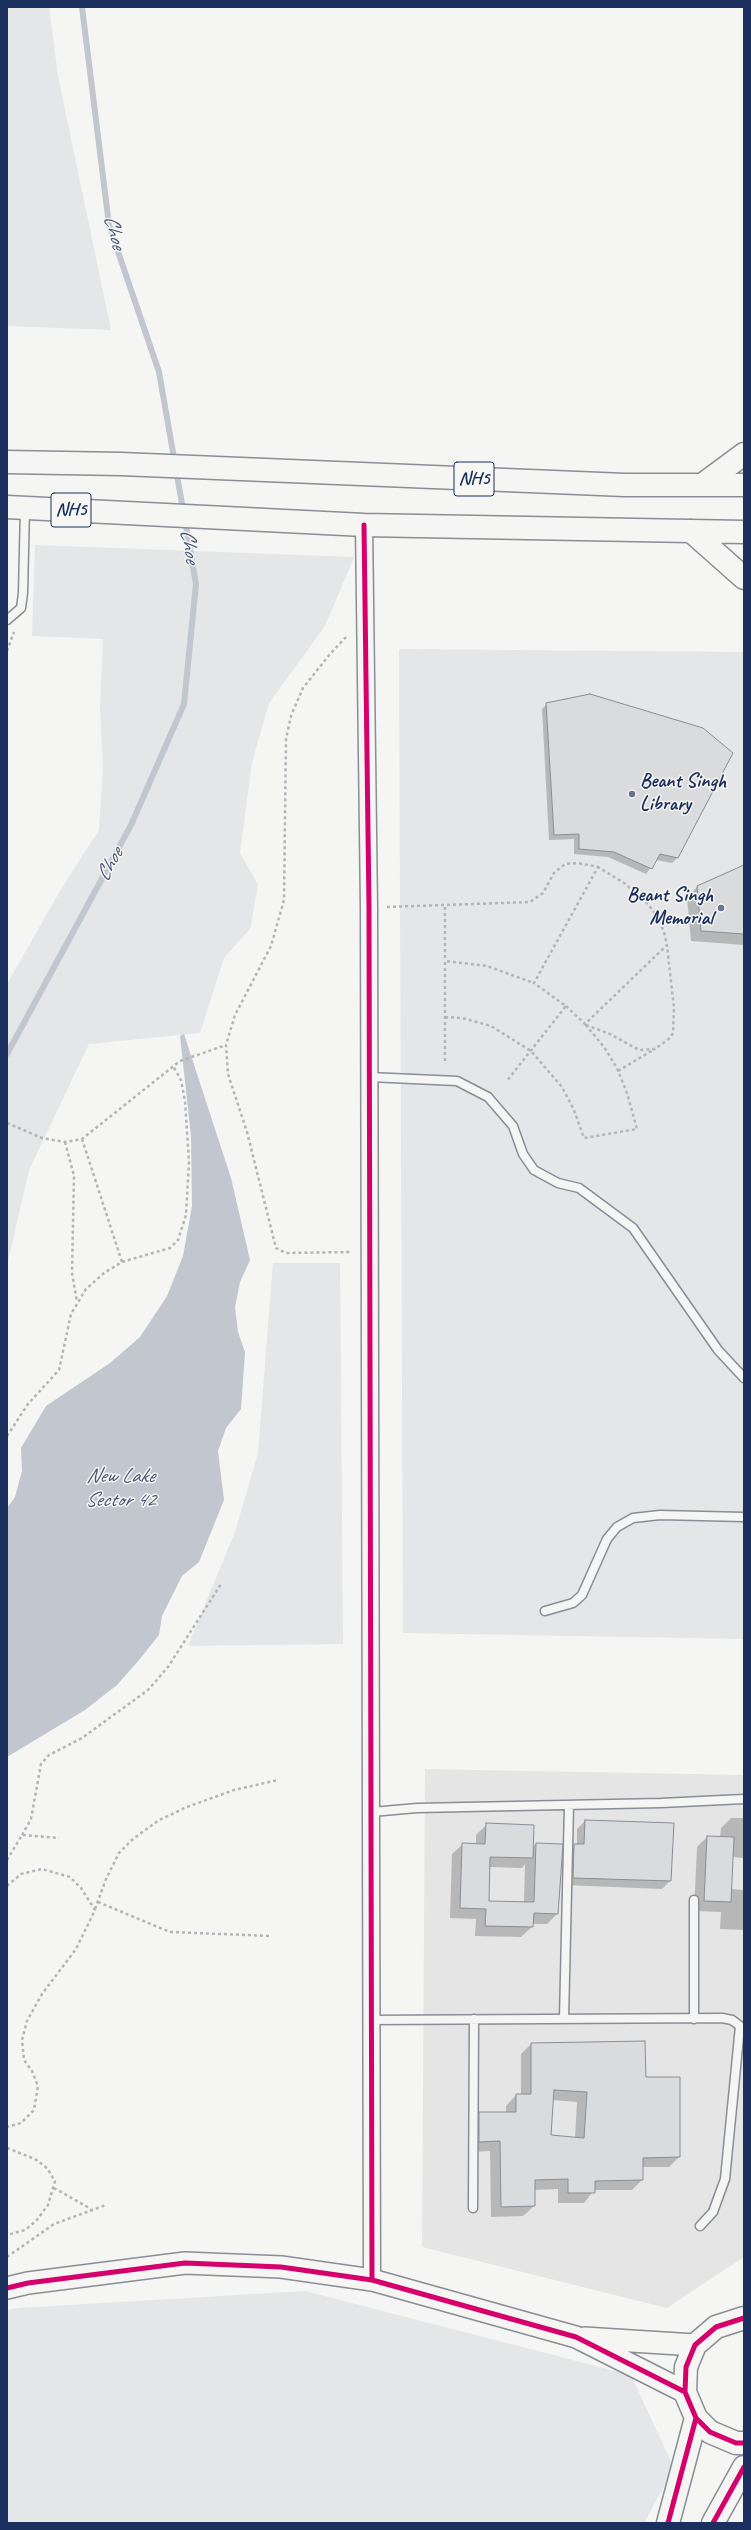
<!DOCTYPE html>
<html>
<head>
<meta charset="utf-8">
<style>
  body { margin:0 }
  #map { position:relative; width:751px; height:2530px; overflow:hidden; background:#f5f5f3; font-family:Caveat,sans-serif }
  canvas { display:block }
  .frame { position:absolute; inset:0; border:8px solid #1b2f5e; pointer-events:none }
</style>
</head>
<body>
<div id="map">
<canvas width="751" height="2530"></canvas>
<div class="frame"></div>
</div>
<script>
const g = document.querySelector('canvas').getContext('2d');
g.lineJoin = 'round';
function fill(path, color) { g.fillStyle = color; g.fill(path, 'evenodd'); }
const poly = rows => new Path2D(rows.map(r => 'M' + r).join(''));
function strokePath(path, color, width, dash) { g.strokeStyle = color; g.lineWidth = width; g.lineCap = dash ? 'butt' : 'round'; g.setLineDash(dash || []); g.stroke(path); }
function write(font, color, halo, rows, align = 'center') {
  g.font = font + ' Caveat,sans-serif'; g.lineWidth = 3; g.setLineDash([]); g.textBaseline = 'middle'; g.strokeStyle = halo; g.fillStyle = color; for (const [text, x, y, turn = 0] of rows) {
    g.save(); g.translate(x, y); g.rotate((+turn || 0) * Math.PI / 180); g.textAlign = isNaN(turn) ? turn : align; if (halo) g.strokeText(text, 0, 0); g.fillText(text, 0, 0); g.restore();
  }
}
const built = poly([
  [425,1769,744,1775,744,2257,667,2308,422,2247]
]);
const green = poly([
  [7,7,49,7,58,76,111,330,7,326],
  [35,545,354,557,325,626,269,703,252,762,240,853,258,885,250,929,224,958,200,1033,89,1044,29,1170,7,1266,7,984,60,891,99,830,103,768,100,708,103,639,32,636],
  [399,649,744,652,744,1639,403,1633],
  [273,1263,340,1263,343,1644,188,1646,235,1532,258,1453],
  [305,2291,631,2375,674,2468,644,2523,7,2523,7,2310,19,2308]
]);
const water = poly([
  [184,1034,231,1178,250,1260,240,1282,235,1307,238,1332,245,1352,241,1409,226,1428,218,1451,224,1500,199,1562,182,1576,162,1616,159,1635,139,1660,117,1685,85,1710,7,1757,7,1508,15,1497,22,1471,21,1448,46,1406,110,1363,140,1337,167,1296,183,1256,192,1206,191,1136,180,1036]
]);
const shadow = poly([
  [547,704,677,858,672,863,656,860,646,874,608,857,574,854,574,839,549,840,542,709],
  [744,866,744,947,744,945,691,941,687,898,697,887],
  [731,1818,744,1818,744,1858,732,1857,731,1889,744,1890,744,1930,720,1929,721,1912,694,1911,697,1847,707,1837,720,1838,721,1828],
  [585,1821,670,1881,662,1889,565,1885,566,1853,577,1845,577,1829],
  [487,1824,532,1847,536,1844,562,1845,557,1914,547,1924,532,1924,532,1927,521,1937,475,1936,476,1919,450,1918,452,1854,463,1844,476,1844,476,1835],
  [525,1864,524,1902,488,1902,489,1867,522,1868],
  [531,2044,645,2078,679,2157,669,2167,642,2167,642,2180,632,2190,594,2190,584,2203,558,2203,558,2189,534,2190,534,2206,523,2216,491,2217,490,2151,469,2152,469,2124,479,2113,506,2113,506,2106,516,2095,521,2095,521,2054],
  [553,2100,577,2102,575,2138,550,2136]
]);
const stream = poly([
  [7,1054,131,825,184,704,196,584,159,372,109,225,82,7]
]);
const building = poly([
  [590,694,703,728,733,753,678,858,660,854,652,869,614,852,579,849,579,834,554,835,546,703,590,694],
  [744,865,744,934,701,931,697,886,744,865],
  [585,1820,674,1823,671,1881,573,1878,574,1844,584,1844,585,1820],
  [486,1823,534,1825,533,1858,490,1857,489,1901,534,1902,536,1843,563,1844,558,1914,534,1913,533,1927,485,1926,486,1909,460,1908,462,1843,485,1844,486,1823],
  [707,1836,734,1837,731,1902,704,1901,707,1836],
  [645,2041,646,2077,680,2077,680,2157,643,2158,643,2180,595,2181,595,2193,568,2193,568,2179,535,2180,535,2206,501,2207,500,2141,479,2142,479,2112,516,2112,516,2094,531,2094,531,2043,645,2041],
  [554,2090,587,2092,584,2138,551,2135,554,2090]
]);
const path = poly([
  [346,637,330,654,303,688,291,716,286,739,284,900,271,946,235,1015,226,1045,228,1074,247,1132,276,1248,286,1253,352,1252],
  [7,651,14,632],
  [387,907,530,902,543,893,554,873,565,864,578,863,598,867,534,983,566,1006,506,1082],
  [445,907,445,961],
  [566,1006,585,1024,667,945,664,932,657,916,647,903,624,883,598,867],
  [445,1017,462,1018,491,1026,531,1051,562,1087,574,1110,584,1138,637,1129,627,1093,617,1068,604,1047,585,1024],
  [586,1025,610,1034,639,1050,655,1049,670,1038,673,1033,674,1008,667,946],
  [445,1061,445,961,487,966,534,983],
  [618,1071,653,1050],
  [7,1123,42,1138,65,1142,82,1139,180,1061,226,1045],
  [82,1139,122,1262],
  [65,1142,74,1176,72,1273,77,1302],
  [7,1436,28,1404,59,1370,71,1314,86,1289,104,1273,122,1262,170,1248,178,1240,186,1215,189,1162,185,1101,181,1080,173,1066],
  [22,1835,31,1819,41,1764,49,1755,82,1738,148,1690,168,1667,221,1584],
  [7,1860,22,1835,59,1838],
  [7,1886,21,1874,42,1869,70,1877,81,1888,95,1910,76,1949,42,1994,27,2021,22,2040,24,2060,32,2071,38,2086,34,2110,21,2123,7,2127],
  [98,1902,170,1932,272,1936],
  [95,1909,106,1879,119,1853,133,1839,159,1820,187,1807,234,1790,278,1780],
  [7,2148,35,2159,47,2168,55,2181,48,2205,36,2221,25,2230,7,2235],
  [54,2188,91,2209],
  [7,2257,54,2224,106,2205]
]);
const service = poly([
  [7,620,21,608,23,593,25,508],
  [369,1077,457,1081,488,1097,513,1126,523,1154,534,1170,558,1183,579,1188,633,1228,718,1350,744,1378],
  [545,1611,573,1603,582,1595,607,1539,617,1527,633,1518,660,1515,744,1517],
  [372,1812,417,1808,661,1803,744,1799],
  [564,2019,569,1805],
  [694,2019,694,1900],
  [370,2020,722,2018,732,2020,740,2026,725,2179,713,2212,700,2226],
  [473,2208,474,2019]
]);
const minor = poly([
  [364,525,369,908,372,2280]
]);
const tertiary = poly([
  [7,2288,28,2283,185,2263,281,2267,372,2280,576,2337,685,2392],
  [584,2338,695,2345]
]);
const secondary = poly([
  [744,2318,716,2327,695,2345,686,2367,685,2392,696,2418,710,2432,736,2443,744,2443],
  [668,2523,696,2418],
  [713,2523,744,2467]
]);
const trunk = poly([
  [7,462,121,464,625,485,744,485],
  [702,485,744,454],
  [7,507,364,525,744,532],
  [691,531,744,578]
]);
const cycleway = poly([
  [364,525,369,908,372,2280],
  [7,2288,28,2283,185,2263,281,2267,372,2280,576,2337,685,2392],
  [744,2318,716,2327,695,2345,686,2367,685,2392,696,2418,710,2432,736,2443,744,2443],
  [668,2523,696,2418],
  [713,2523,744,2467]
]);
const markers = [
  [632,794,4,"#677492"],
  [721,908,4,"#677492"]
];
const shields = [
  [474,479,40],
  [71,510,40]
];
const shieldNames = [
  ["NH5",474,479],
  ["NH5",71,510]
];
const poiNames = [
  ["Beant Singh",640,782],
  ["Library",640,805],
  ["Beant Singh",713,896,"right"],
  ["Memorial",713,919,"right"]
];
const waterNames = [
  ["Choe",114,232,75],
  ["Choe",189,546,80],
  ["Choe",110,865,-61],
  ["New Lake",120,1476],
  ["Sector 42",120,1500]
];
fill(built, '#e5e5e6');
fill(green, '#e4e6e7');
fill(water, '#c1c6cf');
fill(shadow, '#0003');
strokePath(stream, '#c1c6cf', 6);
fill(building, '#dadbdc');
strokePath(building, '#898d95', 1);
strokePath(service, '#898d95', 11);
strokePath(minor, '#898d95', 19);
strokePath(tertiary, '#898d95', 24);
strokePath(secondary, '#898d95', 25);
strokePath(trunk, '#898d95', 25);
strokePath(path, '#b2b4b9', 2.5, [3, 3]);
strokePath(service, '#f5f5f3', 8);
strokePath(minor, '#f5f5f3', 16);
strokePath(tertiary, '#f5f5f3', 21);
strokePath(secondary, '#f5f5f3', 22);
strokePath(trunk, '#f5f5f3', 22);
strokePath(cycleway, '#d6006c', 5);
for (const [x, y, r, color] of markers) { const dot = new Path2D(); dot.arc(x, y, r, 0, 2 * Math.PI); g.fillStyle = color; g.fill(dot); strokePath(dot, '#f6f6f2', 1.5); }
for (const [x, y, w] of shields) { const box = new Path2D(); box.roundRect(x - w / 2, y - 17, w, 34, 3); g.fillStyle = '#f6f6f2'; g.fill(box); strokePath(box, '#1b2f5e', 1); }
write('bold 19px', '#1b2f5e', null, shieldNames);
write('bold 20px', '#1b2f5e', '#f6f6f2', poiNames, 'left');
write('italic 21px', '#46567b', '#f6f6f2', waterNames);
</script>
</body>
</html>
